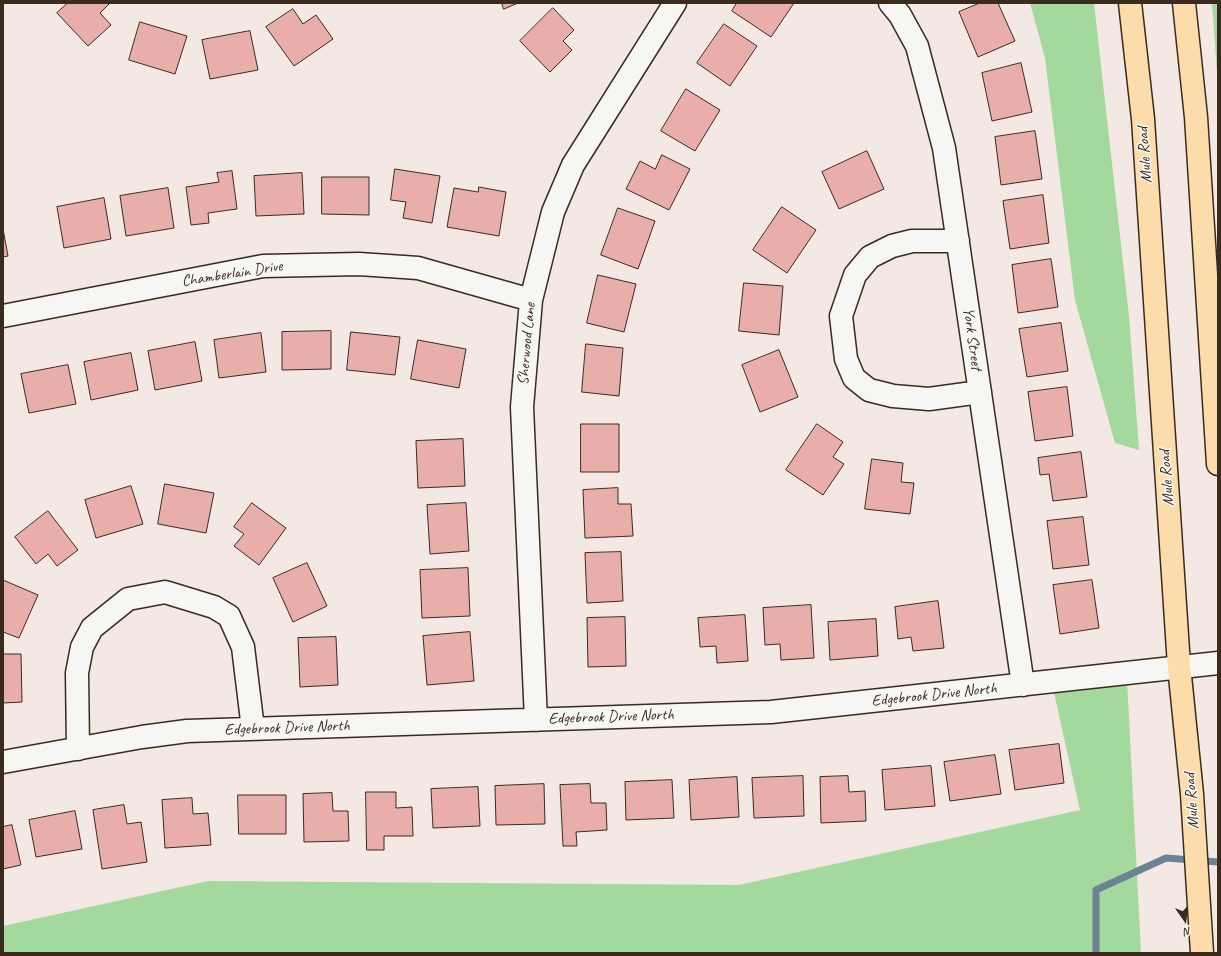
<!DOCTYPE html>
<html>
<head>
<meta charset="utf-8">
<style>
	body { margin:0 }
	#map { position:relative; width:1221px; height:956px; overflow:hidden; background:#f3e8e3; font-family:Caveat,sans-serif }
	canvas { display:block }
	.frame { position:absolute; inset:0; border:4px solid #3b2a1e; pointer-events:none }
	.north { position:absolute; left:1165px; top:900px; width:40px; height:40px; -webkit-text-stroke:3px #f6f6f2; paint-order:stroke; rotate:166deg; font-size:11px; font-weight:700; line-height:16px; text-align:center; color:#3b2a1e }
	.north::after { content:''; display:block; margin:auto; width:14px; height:18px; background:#3b2a1e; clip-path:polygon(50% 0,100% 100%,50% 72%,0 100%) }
</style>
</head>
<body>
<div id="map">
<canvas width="1221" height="956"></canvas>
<div class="frame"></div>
<div class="north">N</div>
</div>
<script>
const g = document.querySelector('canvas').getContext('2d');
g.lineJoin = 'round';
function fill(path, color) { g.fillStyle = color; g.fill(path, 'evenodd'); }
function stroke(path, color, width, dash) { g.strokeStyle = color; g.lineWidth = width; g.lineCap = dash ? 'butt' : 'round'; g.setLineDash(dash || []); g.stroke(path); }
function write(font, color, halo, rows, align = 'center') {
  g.font = font + ' Caveat,sans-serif'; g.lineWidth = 3; g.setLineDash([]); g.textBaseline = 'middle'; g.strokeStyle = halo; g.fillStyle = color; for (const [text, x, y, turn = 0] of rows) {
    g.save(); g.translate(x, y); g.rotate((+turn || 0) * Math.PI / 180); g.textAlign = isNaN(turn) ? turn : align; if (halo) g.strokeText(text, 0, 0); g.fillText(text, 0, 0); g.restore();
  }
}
fill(new Path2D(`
	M1030 3H1094L1129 316 1139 450 1115 443 1075 300 1045 58Z
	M1212 3H1218V87Z
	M1127 679 1141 953H3V926L208 881 739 885 1080 810 1053 688Z`), '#a3d99c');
stroke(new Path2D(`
	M1096 953V890L1166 858 1218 862`), '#6c8397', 7);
const building = new Path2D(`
	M68 3H110L100 13 111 25 88 46 57 13Z
	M502 3H518L504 9Z
	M737 3H794L771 37 732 11Z
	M980 3H998L1015 41 978 57 959 12Z
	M553 8 574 30 563 41 572 50 550 72 520 41Z
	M293 9 303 24 316 15 333 39 294 66 266 27Z
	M140 22 187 36 175 74 129 60Z
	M724 24 757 46 730 86 697 63Z
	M250 31 258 70 210 79 202 40Z
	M1021 63 1032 112 992 121 982 73Z
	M686 89 720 110 695 151 661 131Z
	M1035 131 1042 179 1001 185 995 137Z
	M867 151 884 189 839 209 822 172Z
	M662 155 690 169 669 210 626 189 640 161 655 169Z
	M395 169 440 176 432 223 403 218 406 202 391 200Z
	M232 171 237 209 208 213 209 223 191 225 186 187 219 182 217 173Z
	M302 173 304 214 256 216 254 176Z
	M322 177H369V215L322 214Z
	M479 187 506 192 499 236 447 227 454 188 478 192Z
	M168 188 174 228 126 236 120 196Z
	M1043 195 1049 243 1010 249 1003 201Z
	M104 198 111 239 64 248 57 207Z
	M782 207 816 230 787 273 753 250Z
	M618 208 655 221 638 269 601 255Z
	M3 229 8 256 3 257Z
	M1051 259 1058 307 1018 313 1012 265Z
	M598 275 636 284 624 332 587 323Z
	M744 283 783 286 779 335 739 331Z
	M1061 323 1068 371 1027 377 1019 329Z
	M331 331V369L282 370V332Z
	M351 332 400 337 395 375 347 370Z
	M261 333 266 372 219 378 214 340Z
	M418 340 466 349 459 388 411 379Z
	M195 342 202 381 155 390 148 351Z
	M586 344 623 348 619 396 582 392Z
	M779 350 798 397 760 412 742 365Z
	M131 353 138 390 91 400 84 362Z
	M68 365 76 404 29 413 21 374Z
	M1067 387 1073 436 1035 441 1028 392Z
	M581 424H619V472H581Z
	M817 424 843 442 833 457 844 464 823 495 786 470Z
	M463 439 465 486 418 488 416 441Z
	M1081 452 1087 497 1053 501 1049 474 1040 475 1038 458Z
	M872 459 903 463 901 482 914 483 910 514 865 509Z
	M165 484 214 493 206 533 158 524Z
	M131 486 143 524 96 538 85 500Z
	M618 488V504H631L633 536 585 538 583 490Z
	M252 503 286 528 259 565 234 546 244 534 234 527Z
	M466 503 469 551 430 554 427 505Z
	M48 511 78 550 57 566 48 554 36 564 15 537Z
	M1083 517 1089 565 1053 569 1047 521Z
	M621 552 623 601 587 603 585 553Z
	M307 563 327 606 293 622 273 578Z
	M468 568 470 616 422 618 420 570Z
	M3 580 38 595 19 638 3 632Z
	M1092 580 1099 628 1060 634 1053 585Z
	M938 601 944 648 913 651 911 637 898 639 895 607Z
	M811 605 814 658 781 660 780 644 765 645 763 608Z
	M745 615 748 661 717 663 716 646 700 647 698 618Z
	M625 617 626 666 588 667 587 618Z
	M876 619 878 656 830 660 828 622Z
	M470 632 474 681 427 685 423 636Z
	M336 637 338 685 300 687 298 638Z
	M3 654H21L22 702 3 703Z
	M1059 744 1064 783 1015 790 1009 750Z
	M995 755 1001 794 950 801 944 762Z
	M931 766 935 806 885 810 882 770Z
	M803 776 804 816 754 818 752 778Z
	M848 776 849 792 865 791 866 821 821 823 820 777Z
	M737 777 739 817 691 820 689 780Z
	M672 780 674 818 626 820 625 782Z
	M544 784 545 824 496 825 495 786Z
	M590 784 591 803H606L607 830 576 832 577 846H563L560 785Z
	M478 787 480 826 433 828 431 789Z
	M366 792H396V808L412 807 413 836H384V850H367Z
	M332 793 333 811H348L349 841 304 842 303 794Z
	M238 795H286V834H239Z
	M192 798 193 814 208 813 211 845 165 848 162 800Z
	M124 805 127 824 141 822 147 862 102 869 93 810Z
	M75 811 82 849 36 857 29 820Z
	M12 825 21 865 3 869V827Z`);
fill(building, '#e9aea9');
stroke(building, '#3b2a1e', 1);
const minor = new Path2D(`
	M890 3 900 15 917 46 944 148 1023 685
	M958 241H912L892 246 870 257 855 275 841 316 846 359 854 378 869 390 893 396 929 399 980 392
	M3 316 263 266 359 264 418 268 531 300
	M536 720 522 407 531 300 553 212 573 165 675 3
	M78 749 77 673 82 647 92 628 128 599 165 592 214 607 229 616 243 647 253 729
	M3 762 142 737 187 731 771 712 1218 663`);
const major = new Path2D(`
	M1130 3 1143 119 1179 666 1192 794 1202 953
	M1184 3 1196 117 1218 464`);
stroke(minor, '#3b2a1e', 25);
stroke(major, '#3b2a1e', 25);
stroke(minor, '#f6f6f2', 22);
stroke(major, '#fddcac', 22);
write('16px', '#3b2a1e', '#f6f6f2', [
	["Mule Road",1145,155,-94],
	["Chamberlain Drive",232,274,-9],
	["York Street",972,339,82],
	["Sherwood Lane",527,344,-85],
	["Mule Road",1167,478,-94],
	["Edgebrook Drive North",934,695,-6],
	["Edgebrook Drive North",611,717,-2],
	["Edgebrook Drive North",287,728,-2],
	["Mule Road",1192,801,-94]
]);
</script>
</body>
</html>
